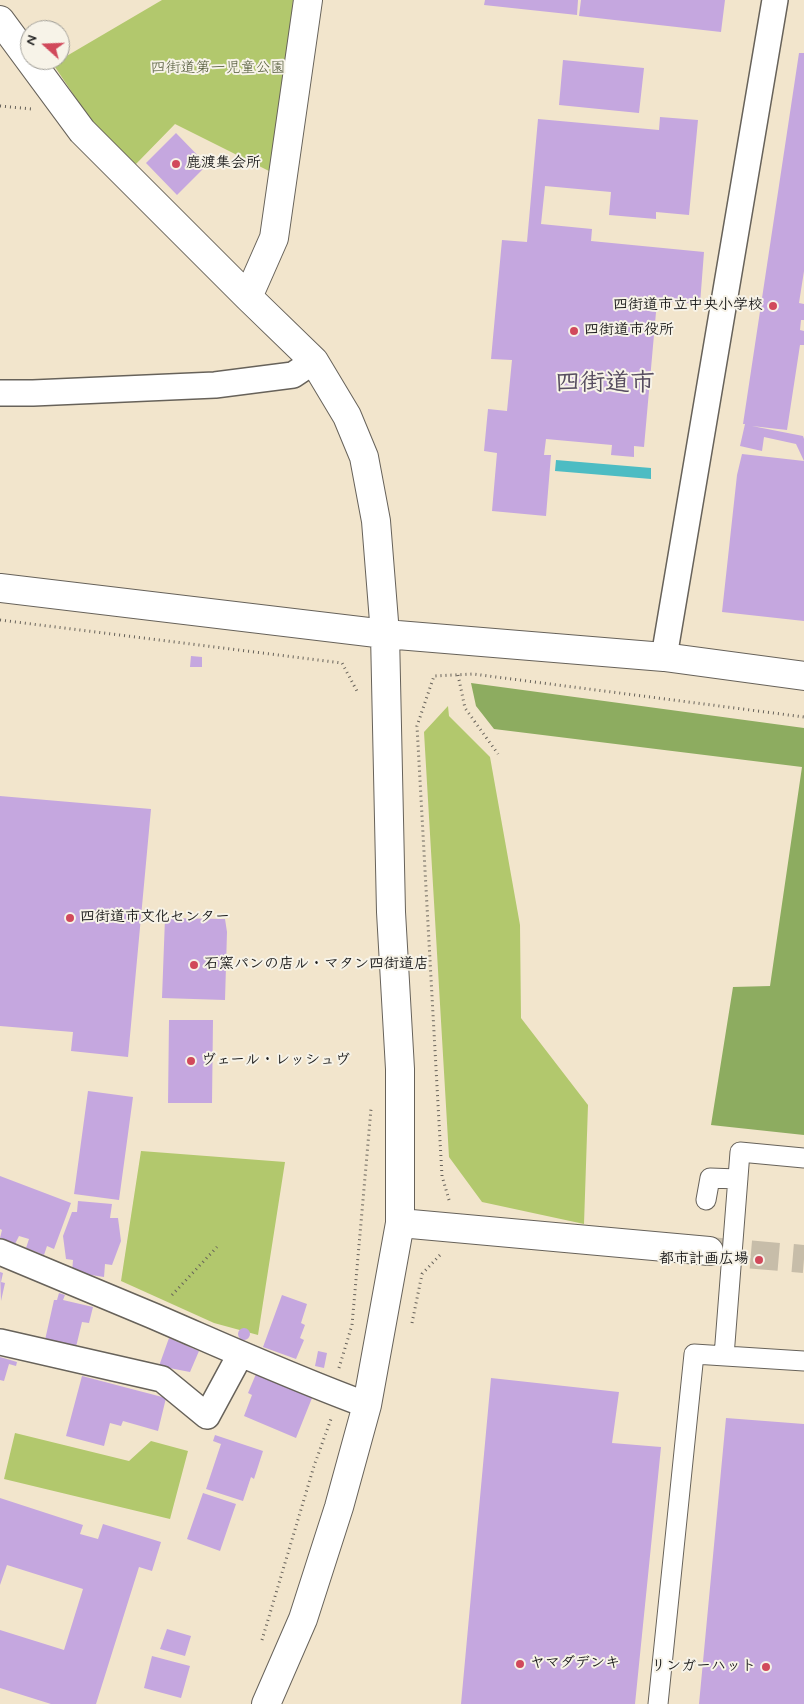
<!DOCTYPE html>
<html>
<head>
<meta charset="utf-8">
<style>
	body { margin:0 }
	#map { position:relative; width:804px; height:1704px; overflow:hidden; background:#f2e5cc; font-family:Mynerve,sans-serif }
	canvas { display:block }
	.north { position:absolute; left:20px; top:20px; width:50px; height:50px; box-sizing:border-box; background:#f7f3e8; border:1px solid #9f9d96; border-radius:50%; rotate:290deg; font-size:14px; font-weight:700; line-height:20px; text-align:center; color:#1c1c1c }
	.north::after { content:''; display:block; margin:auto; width:18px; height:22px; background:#d1495b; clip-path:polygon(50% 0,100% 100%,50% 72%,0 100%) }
</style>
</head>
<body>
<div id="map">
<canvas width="804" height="1704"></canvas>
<div class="north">N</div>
</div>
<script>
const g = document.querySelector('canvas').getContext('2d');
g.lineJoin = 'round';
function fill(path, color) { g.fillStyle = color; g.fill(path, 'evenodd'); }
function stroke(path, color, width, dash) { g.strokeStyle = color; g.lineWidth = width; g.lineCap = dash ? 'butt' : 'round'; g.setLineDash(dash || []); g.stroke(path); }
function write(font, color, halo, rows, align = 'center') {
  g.font = font + ' Mynerve,"Klee One",sans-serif'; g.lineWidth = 4; g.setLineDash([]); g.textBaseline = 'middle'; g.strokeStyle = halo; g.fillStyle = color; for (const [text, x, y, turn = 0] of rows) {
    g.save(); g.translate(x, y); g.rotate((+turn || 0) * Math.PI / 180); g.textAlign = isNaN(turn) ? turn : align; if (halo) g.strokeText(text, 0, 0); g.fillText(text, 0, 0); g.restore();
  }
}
fill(new Path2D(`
	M162 0H293L277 175 175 124 136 164 108 146 53 64Z
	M448 706 449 716 490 757 520 925 521 1018 588 1105 584 1224 482 1202 449 1157 424 732Z
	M141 1151 285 1162 258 1335 214 1323 121 1281Z
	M15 1433 129 1461 151 1441 188 1451 170 1519 4 1479Z`), '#b2c86d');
fill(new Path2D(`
	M471 683 804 728V1135L711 1125 733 987 770 986 802 767 494 729 476 706Z`), '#8dac60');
fill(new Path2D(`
	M556 460 651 468V479L555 471Z`), '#4dbcc3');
fill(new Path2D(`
	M485 0H578L577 15 484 5Z
	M581 0H725L721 32 579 16Z
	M799 53H804V271L799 303 804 304V320H801L800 330 804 331V345H800L787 430 752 426 803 436 804 439V621L722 612 737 475 742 454 804 461 796 444 764 437 762 451 740 446 745 424H743Z
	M563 60 644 68 639 113 559 105Z
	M660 117 698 120 689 215 656 212V219L609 215 611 192 545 186 541 224 592 229 591 241 704 252 700 304 657 301 644 447 634 446V457L611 455 612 445 546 439 544 455H551L546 516 492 511 497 453 484 451 488 409 507 411 512 360 491 359 502 240 527 242 538 119 659 130Z
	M176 133 207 165 177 195 146 163Z
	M191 656 202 657V667H190Z
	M0 796 151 809 128 1057 71 1051 73 1032 0 1026Z
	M165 918 225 919 227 932 225 1000 162 998Z
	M169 1020H213L212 1103H168Z
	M88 1091 133 1097 119 1200 74 1194Z
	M0 1176 71 1203 54 1249 47 1246 44 1255 26 1248 29 1239 19 1236 15 1244 0 1238 2 1230 0 1229Z
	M78 1201 112 1204 110 1218H118L121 1241 112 1265 105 1264 104 1277 72 1272 73 1260 66 1259 63 1236 72 1212H77Z
	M0 1272 3 1273 1 1282 5 1283 1 1301Z
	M59 1293 65 1295 63 1300 93 1307 89 1323 82 1322 76 1347 45 1340 54 1300H57Z
	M282 1295 307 1304 301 1323 305 1325 300 1338 304 1340 296 1359 263 1347Z
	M238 1334a6 6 0 1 1 12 0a6 6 0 1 1-12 0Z
	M169 1338 199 1351 190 1372 159 1366Z
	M318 1351 327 1353 324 1368 315 1366Z
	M0 1357 17 1362 16 1366 9 1364 4 1381 0 1380Z
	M256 1374 312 1398 296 1438 244 1416 252 1395 248 1393Z
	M82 1376 166 1398 158 1431 123 1421 121 1426 110 1423 104 1446 66 1436Z
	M491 1378 619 1392 612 1443 661 1447 635 1704H461Z
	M726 1418 804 1424V1704H699Z
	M215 1435 263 1451 254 1479 251 1477 243 1501 206 1489 221 1444 213 1441Z
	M203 1493 236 1504 220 1551 187 1539Z
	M0 1498 83 1525 80 1534 98 1539 103 1524 161 1542 152 1571 139 1567 96 1704H51L0 1688V1630L64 1650 83 1589 7 1565 0 1585Z
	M167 1629 191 1636 185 1656 160 1649Z
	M152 1656 190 1666 181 1698 144 1688Z`), '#c5a7df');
stroke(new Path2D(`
	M709 1251 804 1259`), '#c7bda9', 28, [28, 14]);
const pedestrian = new Path2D(`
	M706 1200 710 1178 738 1179
	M724 1356 740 1152 804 1158
	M658 1704 694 1354 804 1361`);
const minor = new Path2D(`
	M0 393H33L215 385 293 375 314 361
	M664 657 775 0
	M0 1252C50 1273 101 1294 151 1315 223 1346 293 1378 367 1405
	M0 1342 162 1379 207 1416 240 1355`);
const tertiary = new Path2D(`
	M0 20 82 131 248 297 314 361 347 416 364 457 376 521 385 634 391 912 400 1069V1223L367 1405 339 1507 303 1619 266 1704
	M248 297 274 238 308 0
	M0 588 385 634 664 657 804 676
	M400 1223 709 1251`);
stroke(pedestrian, '#67625a', 21);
stroke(minor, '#67625a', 28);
stroke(tertiary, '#67625a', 30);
stroke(new Path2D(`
	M0 106 32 109
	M0 620 342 663 358 693
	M458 675 465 708 498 754
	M449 1200 442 1176 417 726 434 676 473 674 804 717
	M172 1295 217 1247
	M412 1323 422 1274 440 1255
	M339 1368 352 1325 371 1109
	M262 1640 314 1466 331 1419`), '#67625a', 3, [1, 4]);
stroke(pedestrian, '#fff', 19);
stroke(minor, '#fff', 25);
stroke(tertiary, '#fff', 28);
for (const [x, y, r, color] of [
	[176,164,5,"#d1495b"],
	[773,306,5,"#d1495b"],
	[574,331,5,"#d1495b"],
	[70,918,5,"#d1495b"],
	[194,965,5,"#d1495b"],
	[191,1061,5,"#d1495b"],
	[759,1260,5,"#d1495b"],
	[520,1664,5,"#d1495b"],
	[766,1667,5,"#d1495b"]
]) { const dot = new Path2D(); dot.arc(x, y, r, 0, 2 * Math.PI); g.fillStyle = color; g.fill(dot); stroke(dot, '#f7f3e8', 2); }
write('15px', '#505838', '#f7f3e8', [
	["四街道第一児童公園",218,69]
]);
write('bold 15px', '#1c1c1c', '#f7f3e8', [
	["鹿渡集会所",186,164],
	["四街道市立中央小学校",763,306,"right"],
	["四街道市役所",584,331],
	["四街道市文化センター",80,918],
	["石窯パンの店ル・マタン四街道店",204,965],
	["ヴェール・レッシュヴ",201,1061],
	["都市計画広場",749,1260,"right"],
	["ヤマダデンキ",530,1664],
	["リンガーハット",756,1667,"right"]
], 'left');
write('bold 25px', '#574d60', '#f7f3e8', [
	["四街道市",605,385]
]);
</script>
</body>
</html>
